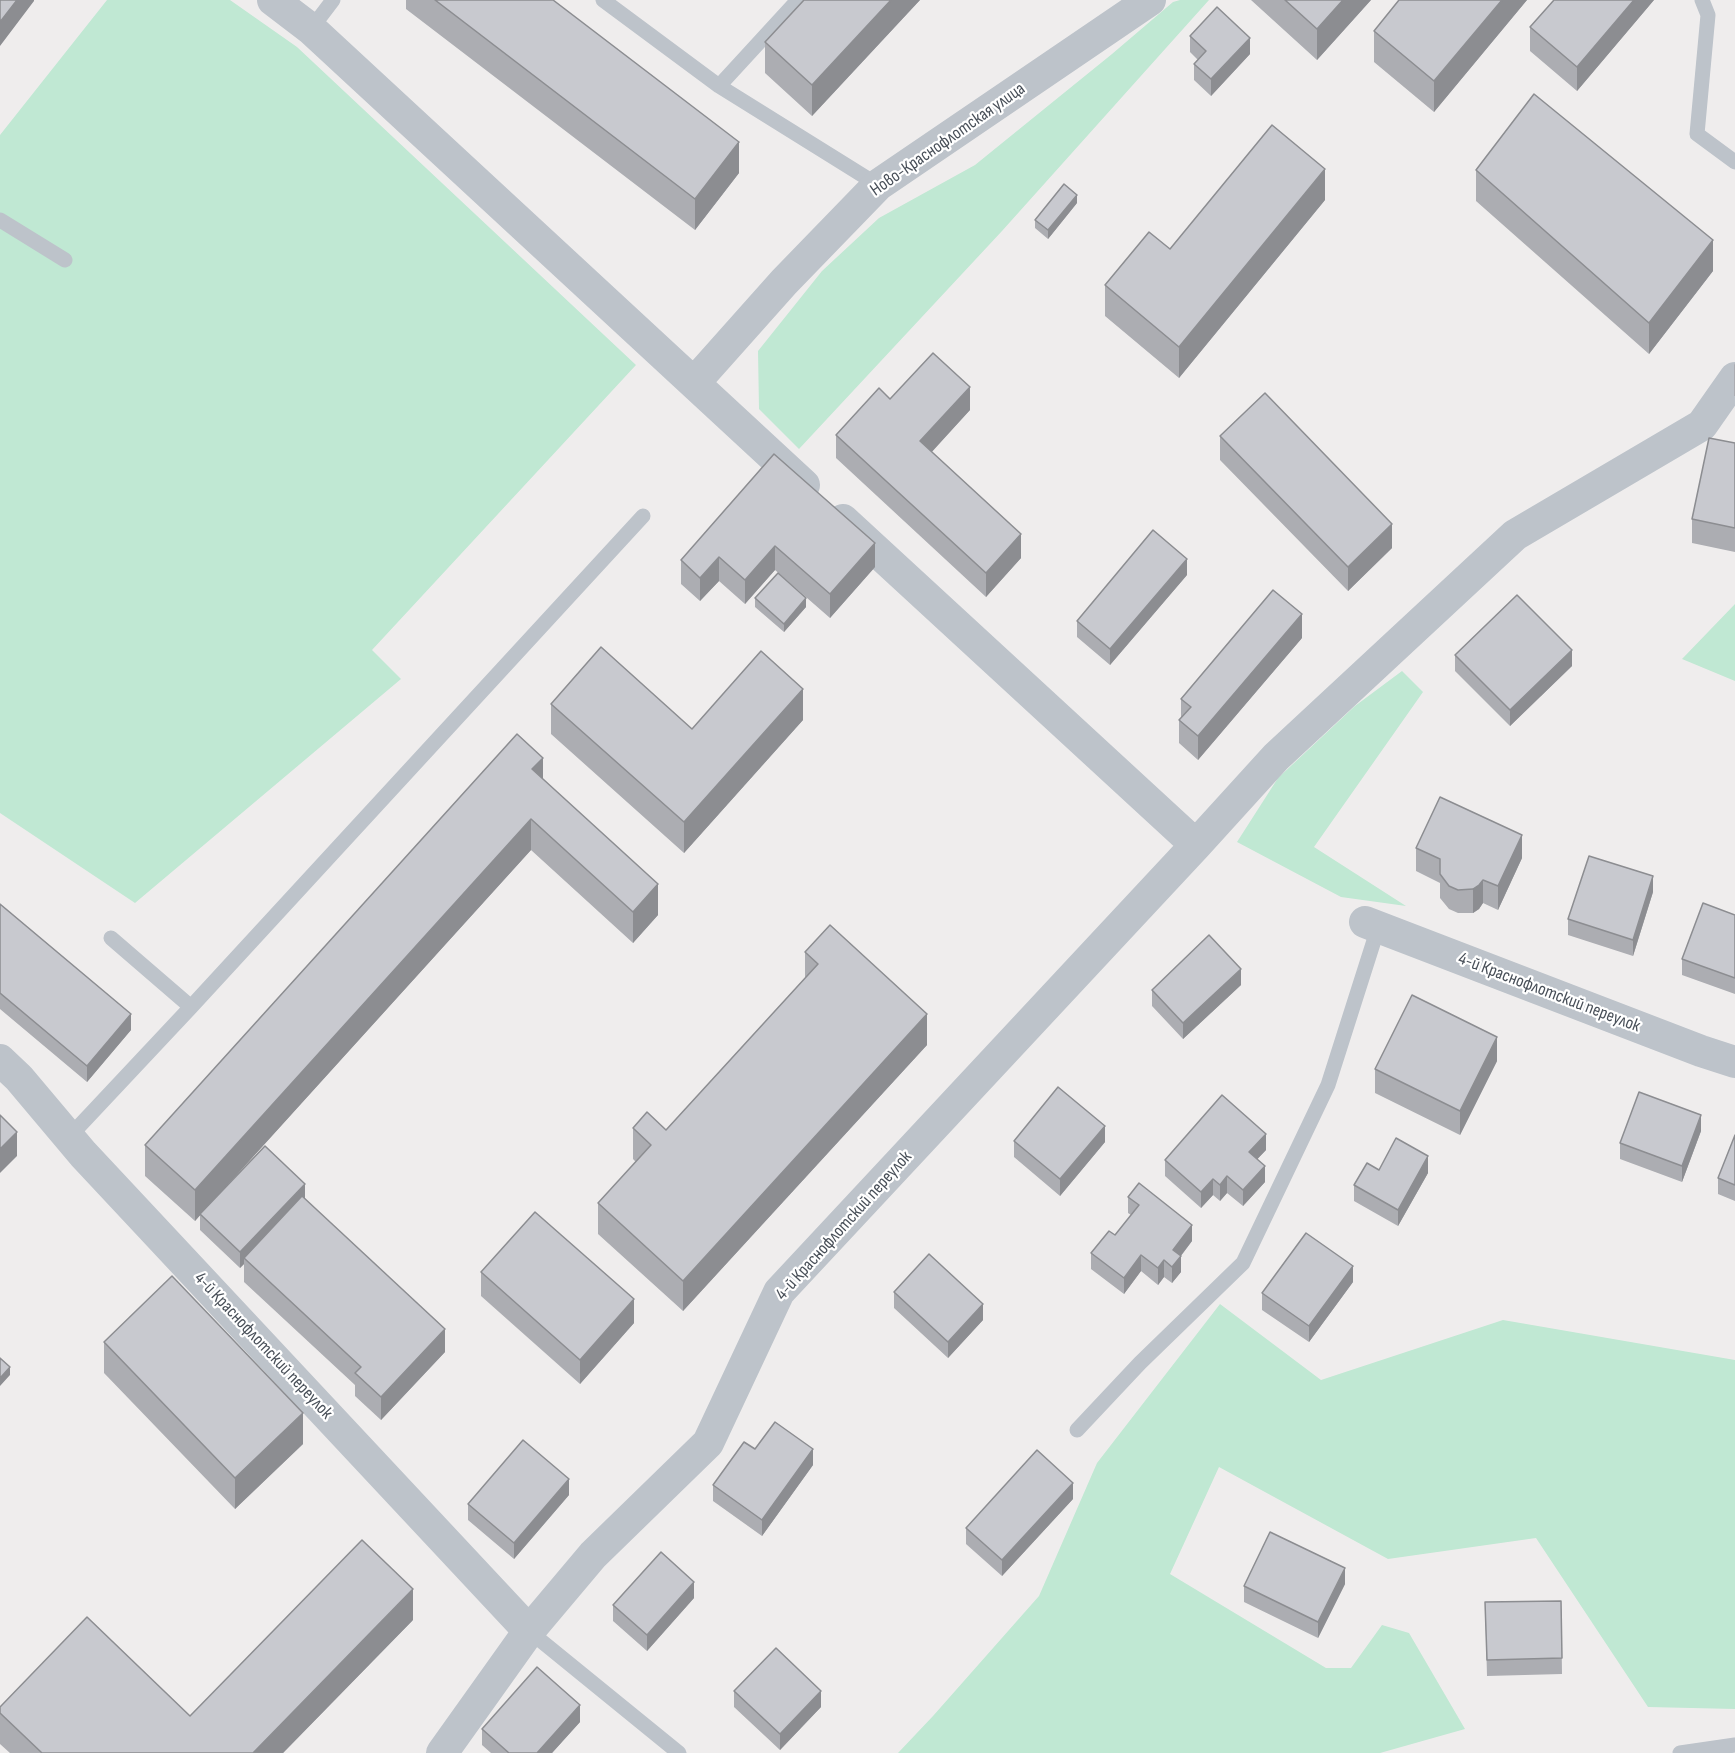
<!DOCTYPE html>
<html>
<head>
<meta charset="utf-8">
<style>
	body { margin:0 }
	canvas { display:block; background:#efeded }
</style>
</head>
<body>
<canvas width="1735" height="1753"></canvas>
<script>
const g = document.querySelector('canvas').getContext('2d');
g.lineJoin = 'round';
function fill(path, color) { g.fillStyle = color; g.fill(path, 'evenodd'); }
function stroke(path, color, width, dash) { g.strokeStyle = color; g.lineWidth = width; g.lineCap = dash ? 'butt' : 'round'; g.setLineDash(dash || []); g.stroke(path); }
function write(font, color, halo, rows, align = 'center') {
  g.font = font + ' "Sofia Sans Condensed",sans-serif'; g.lineWidth = 4.5; g.setLineDash([]); g.textBaseline = 'middle'; g.strokeStyle = halo; g.fillStyle = color; for (const [text, x, y, turn = 0] of rows) {
    g.save(); g.translate(x, y); g.rotate((+turn || 0) * Math.PI / 180); g.textAlign = isNaN(turn) ? turn : align; if (halo) g.strokeText(text, 0, 0); g.fillText(text, 0, 0); g.restore();
  }
}
fill(new Path2D(`
	M107 0H230L297 47 636 365 372 650 401 679 135 903 0 813V135Z
	M1180 0H1209L1002 231 799 449 759 409 758 351 822 271 879 218 975 165 1112 54 1173 2Z
	M1735 604V681L1682 659Z
	M1402 671 1423 692 1314 847 1406 906 1341 897 1237 842 1278 778 1355 706Z
	M1220 1304 1321 1380 1503 1320 1735 1360V1709L1648 1707 1536 1538 1388 1559 1219 1467 1170 1574 1326 1668H1351L1382 1625 1409 1633 1465 1729 1380 1753H898L933 1716 1039 1596 1097 1463Z`), '#c0e8d3');
stroke(new Path2D(`
	M603 0 719 86 878 185
	M1702 0 1708 15 1697 134 1735 162
	M311 29 333 0
	M719 86 798 0
	M0 220 65 260
	M111 938 191 1007
	M69 1137 191 1007 643 516
	M1077 1430 1140 1363 1243 1263 1328 1085 1378 928
	M529 1631 679 1753
	M1680 1753 1735 1745`), '#bdc3ca', 15);
stroke(new Path2D(`
	M273 0 311 29 804 485
	M694 383 784 282 878 185 1150 0
	M843 520 1196 845
	M1365 922 1701 1051 1735 1062
	M0 1060 19 1078 83 1154 529 1631
	M442 1753 529 1631 593 1555 708 1443 779 1292 1196 845 1276 757 1515 535 1702 425 1735 378`), '#bdc3ca', 32);
fill(new Path2D(`
	M406 0H553L739 173 695 230 406 9Z
	M804 0H920L812 116 765 73V42Z
	M1251 0H1371L1317 60Z
	M1399 0H1527L1434 112 1374 62V31Z
	M1554 0H1654L1577 91 1530 51V27Z
	M1190 36 1250 54 1211 96 1194 80V64L1198 60 1190 52Z
	M1476 170 1713 271 1649 354 1476 201Z
	M1325 200 1179 378 1105 316V285L1170 249Z
	M1077 203 1048 239 1035 228V220Z
	M1735 363V396H1734V365Z
	M890 399 970 410 931 452 1021 558 986 597 836 458V435Z
	M1220 436 1392 548 1348 591 1220 460Z
	M1735 443V552L1692 543V519Z
	M774 454 875 567 830 618 775 570 745 604 719 581 700 601 681 584V560Z
	M1187 575 1110 665 1077 637V621Z
	M755 598 806 607 784 632 755 607Z
	M1302 638 1198 760 1179 743V720L1181 718V699Z
	M1455 655 1572 666 1510 726 1455 671Z
	M551 704 692 729 803 720 684 853 551 734Z
	M543 780 658 915 633 943 531 850 219 1194 305 1199 445 1352 381 1420 355 1396V1385L244 1282V1264L240 1268 200 1230V1215L195 1221 145 1176V1145Z
	M1416 848 1522 858 1498 910 1483 903 1479 909 1473 913H1458L1449 909 1440 898V883L1416 871Z
	M1653 892 1633 956 1568 935V919Z
	M0 904 131 1030 87 1082 0 1009Z
	M1735 915V994L1682 975V959Z
	M805 952 927 1045 683 1311 598 1234V1203L636 1162 633 1159V1128L666 1130 805 978Z
	M1241 985 1183 1039 1152 1006V990Z
	M1497 1061 1460 1135 1375 1093V1069Z
	M1701 1131 1682 1182 1620 1159V1143Z
	M1735 1135V1201L1718 1194V1178Z
	M1014 1141 1105 1142 1060 1196 1014 1157Z
	M1266 1150 1257 1159 1265 1182 1243 1206 1227 1193 1220 1201 1213 1195 1201 1208 1165 1176V1160Z
	M1379 1170 1428 1173 1398 1226 1354 1201V1185Z
	M1128 1197 1192 1241 1181 1256V1272L1172 1283 1164 1277 1158 1285 1141 1271 1124 1294 1091 1269V1253L1115 1235 1131 1215 1128 1213Z
	M481 1272 634 1323 580 1384 481 1296Z
	M1353 1282 1309 1342 1262 1310V1293Z
	M894 1292 983 1320 948 1358 894 1308Z
	M104 1342 303 1444 235 1509 104 1373Z
	M755 1449 813 1465 762 1536 713 1501V1485Z
	M569 1495 514 1559 468 1520V1504Z
	M1073 1499 1002 1576 966 1544V1528Z
	M1345 1584 1318 1638 1244 1602V1586Z
	M694 1598 647 1651 613 1621V1605Z
	M1561 1601 1562 1674 1487 1676 1485 1602Z
	M413 1620 283 1753H10L0 1744V1707L190 1716Z
	M734 1691 821 1707 780 1750 734 1707Z
	M580 1722 552 1753H491L482 1745V1729Z`), '#acadb2');
fill(new Path2D(`
	M17 0H34V1L0 46V22Z
	M891 0H920L812 116V85Z
	M1343 0H1371L1317 60V29Z
	M1502 0H1527L1434 112V81Z
	M1634 0H1654L1577 91V67Z
	M1250 38V54L1211 96V79Z
	M739 142V173L695 230V199Z
	M1325 169V200L1179 378V347Z
	M1077 195V203L1048 239V230Z
	M1713 240V271L1649 354V323Z
	M970 387V410L920 465V441Z
	M1392 524V548L1348 591V567Z
	M1021 534V558L986 597V573Z
	M875 543V567L830 618V594Z
	M775 546V570L745 604V580Z
	M719 557V581L700 601V578Z
	M1187 559V575L1110 665V649Z
	M806 598V607L784 632V624Z
	M1302 614V638L1198 760V736Z
	M1572 650V666L1510 726V710Z
	M803 689V720L684 853V822Z
	M543 758V788L532 769Z
	M531 819V850L195 1221V1190Z
	M1522 835V858L1498 910V886Z
	M1653 876V892L1633 956V940Z
	M1483 880V903L1479 909 1473 913V889Z
	M658 884V915L633 943V912Z
	M1241 969V985L1183 1039V1023Z
	M131 1014V1030L87 1082V1066Z
	M927 1014V1045L683 1311V1281Z
	M1497 1037V1061L1460 1135V1111Z
	M1701 1115V1131L1682 1182V1166Z
	M1105 1126V1142L1060 1196V1179Z
	M17 1132V1156L0 1173V1149Z
	M1266 1134V1150L1249 1168V1152Z
	M1428 1156V1173L1398 1226V1210Z
	M1265 1166V1182L1243 1206V1190Z
	M1227 1176V1193L1220 1201V1185Z
	M1213 1179V1195L1201 1208V1192Z
	M305 1184V1200L244 1258V1264L240 1268V1252Z
	M1192 1225V1241L1173 1266V1250Z
	M1141 1255V1271L1124 1294V1278Z
	M1181 1256V1272L1172 1283V1267Z
	M1164 1260V1277L1158 1285V1268Z
	M1353 1266V1282L1309 1342V1326Z
	M634 1299V1323L580 1384V1360Z
	M983 1304V1320L948 1358V1342Z
	M445 1329V1352L381 1420V1397Z
	M10 1367V1375L0 1386V1378Z
	M303 1413V1444L235 1509V1478Z
	M813 1449V1465L762 1536V1520Z
	M569 1479V1495L514 1559V1543Z
	M1073 1483V1499L1002 1576V1560Z
	M1345 1568V1584L1318 1638V1622Z
	M694 1582V1598L647 1651V1635Z
	M413 1589V1620L283 1753H253Z
	M821 1691V1707L780 1750V1734Z
	M580 1705V1722L552 1753H537Z`), '#8c8d91');
const building = new Path2D(`
	M0 0H17L0 22Z
	M435 0H553L739 142 695 199Z
	M804 0H891L812 85 765 42Z
	M1285 0H1343L1317 29Z
	M1399 0H1502L1434 81 1374 31Z
	M1554 0H1634L1577 67 1530 27Z
	M1217 7 1250 38 1211 79 1194 64 1206 51 1190 36Z
	M1534 94 1713 240 1649 323 1476 170Z
	M1272 125 1325 169 1179 347 1105 285 1149 232 1170 249Z
	M1064 184 1077 195 1048 230 1035 220Z
	M933 353 970 387 920 441 1021 534 986 573 836 435 879 388 890 399Z
	M1265 393 1392 524 1348 567 1220 436Z
	M1709 438 1735 443V528L1692 519Z
	M774 454 875 543 830 594 775 546 745 580 719 557 700 578 681 560Z
	M1153 530 1187 559 1110 649 1077 621Z
	M778 573 806 598 784 624 755 598Z
	M1273 590 1302 614 1198 736 1179 720 1191 707 1181 699Z
	M1517 595 1572 650 1510 710 1455 655Z
	M601 647 692 729 761 651 803 689 684 822 551 704Z
	M517 734 543 758 532 769 658 884 633 912 531 819 195 1190 145 1145Z
	M1440 797 1522 835 1498 886 1483 880 1479 885 1473 889 1458 890 1449 886 1440 874V859L1416 848Z
	M1589 856 1653 876 1633 940 1568 919Z
	M1703 903 1735 915V978L1682 959Z
	M0 904 131 1014 87 1066 0 993Z
	M830 925 927 1014 683 1281 598 1203 651 1145 633 1128 647 1112 666 1130 818 964 805 952Z
	M1209 935 1241 969 1183 1023 1152 990Z
	M1412 995 1497 1037 1460 1111 1375 1069Z
	M1058 1087 1105 1126 1060 1179 1014 1141Z
	M1639 1092 1701 1115 1682 1166 1620 1143Z
	M1222 1095 1266 1134 1249 1152 1265 1166 1243 1190 1227 1176 1220 1185 1213 1179 1201 1192 1165 1160Z
	M0 1115 17 1132 0 1149Z
	M1735 1135V1185L1718 1178Z
	M1396 1138 1428 1156 1398 1210 1354 1185 1367 1163 1379 1170Z
	M265 1146 305 1184 240 1252 200 1214Z
	M1139 1183 1192 1225 1173 1250 1181 1256 1172 1267 1164 1260 1158 1268 1141 1255 1124 1278 1091 1253 1109 1231 1115 1235 1139 1205 1128 1197Z
	M302 1196 445 1329 381 1397 355 1373 361 1367 244 1258Z
	M535 1212 634 1299 580 1360 481 1272Z
	M1306 1233 1353 1266 1309 1326 1262 1293Z
	M929 1254 983 1304 948 1342 894 1292Z
	M172 1276 303 1413 235 1478 104 1342Z
	M0 1358 10 1367 0 1378Z
	M775 1422 813 1449 762 1520 713 1485 744 1442 755 1449Z
	M523 1440 569 1479 514 1543 468 1504Z
	M1037 1450 1073 1483 1002 1560 966 1528Z
	M1270 1532 1345 1568 1318 1622 1244 1586Z
	M362 1540 413 1589 253 1753H42L0 1713V1707L87 1617 190 1716Z
	M661 1552 694 1582 647 1635 613 1605Z
	M1561 1601 1562 1658 1487 1660 1485 1602Z
	M776 1648 821 1691 780 1734 734 1691Z
	M537 1667 580 1705 537 1753H509L482 1729Z`);
fill(building, '#c8c9cf');
stroke(building, '#8c8d91', 1.5);
write('18px', '#484f58', '#fff', [
	["Ново-Краснофлотская улица",948,140,-35],
	["4-й Краснофлотский переулок",1549,993,21],
	["4-й Краснофлотский переулок",844,1226,-48],
	["4-й Краснофлотский переулок",263,1346,47]
]);
</script>
</body>
</html>
